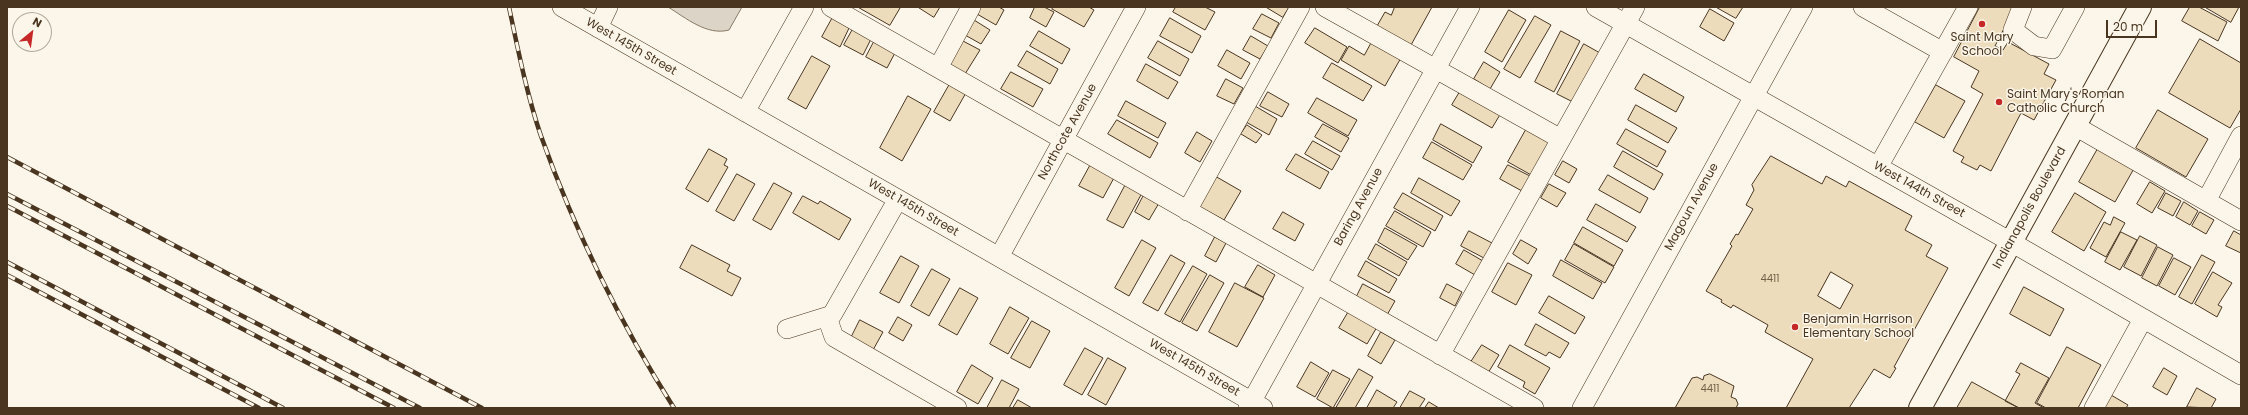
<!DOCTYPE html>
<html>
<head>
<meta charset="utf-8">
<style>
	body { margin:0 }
	#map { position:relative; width:2248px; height:415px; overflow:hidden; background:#fbf6e9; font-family:Poppins,sans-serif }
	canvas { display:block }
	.frame { position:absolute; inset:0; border:8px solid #4a3520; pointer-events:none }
	.north { position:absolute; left:12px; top:12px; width:40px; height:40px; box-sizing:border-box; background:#fbf6e9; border:1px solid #b4a999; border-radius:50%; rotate:29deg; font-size:11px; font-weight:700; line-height:16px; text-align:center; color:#4a3520 }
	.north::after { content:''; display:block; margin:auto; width:14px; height:18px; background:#c62828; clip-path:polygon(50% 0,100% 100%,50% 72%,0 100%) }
	.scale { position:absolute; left:2106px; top:20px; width:51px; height:18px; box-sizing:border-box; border:2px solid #4a3520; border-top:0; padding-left:5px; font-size:12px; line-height:14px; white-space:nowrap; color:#4a3520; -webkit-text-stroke:3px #fbf6e9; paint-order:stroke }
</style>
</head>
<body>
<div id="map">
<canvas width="2248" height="415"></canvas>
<div class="frame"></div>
<div class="north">N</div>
<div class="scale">20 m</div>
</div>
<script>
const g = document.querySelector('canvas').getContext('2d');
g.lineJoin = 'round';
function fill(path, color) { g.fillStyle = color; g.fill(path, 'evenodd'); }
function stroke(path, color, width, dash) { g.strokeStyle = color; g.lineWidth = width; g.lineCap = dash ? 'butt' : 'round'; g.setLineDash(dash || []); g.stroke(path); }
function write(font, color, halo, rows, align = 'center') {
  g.font = font + ' Poppins,sans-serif'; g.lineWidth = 3; g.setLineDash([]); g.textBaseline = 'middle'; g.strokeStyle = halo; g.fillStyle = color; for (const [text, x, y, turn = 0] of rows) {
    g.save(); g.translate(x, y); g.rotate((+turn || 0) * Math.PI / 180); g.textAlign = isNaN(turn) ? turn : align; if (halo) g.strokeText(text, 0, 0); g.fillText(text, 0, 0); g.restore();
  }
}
const water = new Path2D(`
	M668 7H742L729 30C707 36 686 18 668 7Z`);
fill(water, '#dcd4c6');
stroke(water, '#887966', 1);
const building = new Path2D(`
	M858 7H897L900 8 890 25Z
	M918 7H940L934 17Z
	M981 7H999L1004 10 996 25 977 14Z
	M1035 7H1044L1054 12 1046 27 1030 18Z
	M1054 7H1089L1094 10 1084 27 1052 9Z
	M1176 7H1205L1215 12 1205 30 1173 12Z
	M1266 7H1289L1283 17Z
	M1395 7H1432L1411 45 1377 26 1385 12 1391 15Z
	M1716 7H1743L1736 18Z
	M1980 7H2015L1995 46 2003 50 2008 42 2049 64 2044 74 2056 80 2034 120 2021 113 1991 171 1980 165 1977 170 1961 162 1964 157 1953 151 1983 94 1971 87 1979 71 1954 57Z
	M2190 7H2199L2227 22 2218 41 2182 21Z
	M2205 7H2239L2231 22Z
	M1710 9 1734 23 1724 41 1700 27Z
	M1509 10 1526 20 1502 62 1485 52Z
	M1262 14 1279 23 1271 38 1253 29Z
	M1535 16 1551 25 1520 78 1504 69Z
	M833 17 850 26 840 47 822 37Z
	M1170 18 1201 36 1192 53 1160 36Z
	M974 20 990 30 981 44 965 35Z
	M1315 28 1347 47 1338 63 1305 43Z
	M853 29 871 39 863 55 844 45Z
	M1039 31 1070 49 1062 64 1030 46Z
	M1561 31 1580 41 1554 92 1535 82Z
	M1251 36 1268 46 1260 59 1243 50Z
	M2200 39 2241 63V109L2230 128 2169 93Z
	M875 40 896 51 887 68 866 57Z
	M1373 40 1402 56 1385 86 1341 60 1349 46 1364 55Z
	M963 41 980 50 965 74 949 65Z
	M1158 41 1189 59 1180 76 1148 58Z
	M1584 44 1600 53 1573 102 1557 94Z
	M1227 50 1250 63 1241 79 1218 66Z
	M1027 51 1058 69 1050 84 1018 66Z
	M812 56 830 66 806 109 788 99Z
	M1484 62 1500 72 1490 89 1474 79Z
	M1332 63 1372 86 1363 101 1323 78Z
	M1146 64 1178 82 1168 99 1137 81Z
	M1011 72 1043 89 1033 107 1001 89Z
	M1644 74 1684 97 1676 112 1635 89Z
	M1226 79 1243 88 1234 104 1217 96Z
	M951 82 967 91 950 121 934 112Z
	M1936 85 1965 101 1944 138 1915 122Z
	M1461 90 1501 113 1492 128 1452 105Z
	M1268 92 1289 104 1282 117 1260 106Z
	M908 96 931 109 902 161 880 148Z
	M1317 98 1357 120 1348 136 1308 113Z
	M1126 101 1166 123 1158 138 1118 116Z
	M1636 105 1677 128 1668 143 1628 120Z
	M1255 106 1277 119 1269 135 1246 122Z
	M2158 110 2208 139 2186 177 2136 148Z
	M1117 120 1158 143 1150 158 1108 134Z
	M1323 124 1349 138 1341 152 1315 137Z
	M1441 124 1482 147 1473 163 1433 140Z
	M1247 125 1262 135 1256 143 1241 134Z
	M1527 128 1552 142 1533 176 1508 162Z
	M1626 129 1666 151 1657 167 1617 144Z
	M1197 132 1212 141 1200 162 1185 153Z
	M1313 141 1340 156 1332 170 1305 154Z
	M1432 142 1472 165 1463 180 1423 158Z
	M2100 145 2136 165 2115 202 2079 182Z
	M709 149 727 159 724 165 728 167 708 202 686 189Z
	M1623 151 1663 174 1654 190 1614 167Z
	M1296 154 1329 172 1320 189 1286 170Z
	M1771 156 1822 184 1826 176 1846 187 1849 181 1912 216 1905 230 1932 245 1926 256 1948 268 1894 367 1896 368 1890 378 1874 369 1849 408H1786L1813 359 1765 332 1768 325 1733 305 1731 308 1721 302 1722 300 1706 291 1732 246 1730 244 1736 234 1738 235 1753 209 1746 205 1754 190 1752 185ZM1831 272 1853 285 1840 309 1818 296Z
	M1563 161 1577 169 1569 183 1555 175Z
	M1091 164 1115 176 1103 198 1079 186Z
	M1508 165 1530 176 1522 191 1500 179Z
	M737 174 755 184 734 221 716 211Z
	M1608 175 1648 198 1640 213 1599 190Z
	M1215 176 1241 191 1224 220 1198 206Z
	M1419 178 1460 201 1451 216 1411 193Z
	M2150 182 2165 191 2152 213 2137 204Z
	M774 183 792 193 771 230 753 220Z
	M1126 184 1142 193 1123 228 1107 220Z
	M1549 184 1566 193 1557 207 1541 198Z
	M1403 193 1443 216 1435 231 1394 208Z
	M2075 193 2106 212 2084 251 2052 232Z
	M2166 193 2181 201 2173 216 2158 208Z
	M1144 195 1159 203 1149 220 1135 212Z
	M803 196 818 204 820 201 851 219 839 240 793 213Z
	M2184 202 2198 211 2190 225 2176 217Z
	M1596 204 1636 227 1627 242 1587 220Z
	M1395 211 1431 232 1423 247 1386 226Z
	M1283 212 1304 224 1295 241 1273 229Z
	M2200 212 2214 220 2206 234 2192 226Z
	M2114 217 2125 223 2106 257 2090 248 2104 222 2110 225Z
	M1583 227 1623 250 1614 266 1574 243Z
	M1385 228 1417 246 1408 260 1378 242Z
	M1469 231 1492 243 1484 258 1461 246Z
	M2234 231 2241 235V253L2226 246Z
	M2121 232 2137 240 2120 270 2105 262Z
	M2140 236 2157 245 2141 276 2124 267Z
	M1215 237 1226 243 1216 262 1205 256Z
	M1142 240 1156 248 1129 296 1115 288Z
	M1521 240 1537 249 1528 264 1513 254Z
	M1376 244 1407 262 1399 276 1368 259Z
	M1574 244 1614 267 1605 283 1565 260Z
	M692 245 730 265 727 271 741 278 732 296 680 268Z
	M2158 247 2173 255 2157 286 2142 278Z
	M1464 250 1483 261 1475 275 1456 264Z
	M1171 255 1185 263 1158 311 1143 303Z
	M2202 255 2215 262 2192 304 2179 297Z
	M901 256 919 266 899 303 880 293Z
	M2174 258 2191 267 2175 295 2159 286Z
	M1561 260 1602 283 1593 299 1553 276Z
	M1366 261 1397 279 1389 293 1358 276Z
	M1508 263 1532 275 1516 305 1492 292Z
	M1258 265 1275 275 1263 297 1245 287Z
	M1193 266 1207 274 1180 322 1165 314Z
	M932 269 950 279 929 316 911 306Z
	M2213 272 2232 283 2218 305 2222 307 2217 317 2195 304Z
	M1210 275 1224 283 1197 331 1182 323Z
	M1235 283 1264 298 1237 347 1209 332Z
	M1363 284 1395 301 1387 315 1356 298Z
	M1447 284 1462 292 1455 306 1440 298Z
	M2024 287 2064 309 2050 336 2010 314Z
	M960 288 978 298 957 335 939 325Z
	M1549 296 1585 317 1575 334 1539 313Z
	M1010 307 1029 318 1008 354 990 344Z
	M1349 311 1377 327 1367 344 1339 328Z
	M898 317 912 325 903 341 889 333Z
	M860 320 883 332 873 350 851 338Z
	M1032 321 1050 331 1030 368 1011 358Z
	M1536 324 1569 343 1560 358 1549 352 1546 356 1525 345Z
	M1381 332 1395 340 1381 364 1368 356Z
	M1482 345 1499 355 1488 373 1471 362Z
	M1510 345 1550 368 1535 394 1523 387 1525 382 1498 367Z
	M2067 347 2101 365 2078 408H2046L2037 403Z
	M1085 348 1103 358 1082 395 1064 385Z
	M1108 358 1126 368 1106 405 1088 395Z
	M1311 362 1329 373 1315 397 1297 387Z
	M2021 363 2049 378 2035 403 2044 408H2019L2005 401 2020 374 2016 372Z
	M972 365 993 378 978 404 957 392Z
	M2164 368 2177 376 2167 395 2153 387Z
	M1359 369 1373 377 1355 408H1336Z
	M1333 370 1350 379 1333 408 1317 399Z
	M1710 374 1734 386 1731 397 1736 399 1738 404 1736 408H1675L1692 378 1697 377 1703 380 1704 376Z
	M1002 380 1019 389 1009 408H987Z
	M1972 382 2019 408H1957Z
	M2197 388 2216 399 2211 408 2187 407Z
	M1377 390 1397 402 1393 408H1367Z
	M1410 391 1425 399 1419 408H1400Z
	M2111 395 2128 405 2126 408H2104Z
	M1018 400 1032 408H1013Z
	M1429 402 1439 408H1425Z`);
fill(building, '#ecdcbc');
stroke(building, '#4a3520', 1);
const minor = new Path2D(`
	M562 7 1263 408
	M831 7 1534 408
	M1325 7 1561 139
	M1596 7 2011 242 2241 375
	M1863 7 1943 52
	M2022 7 2013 30 2034 46 2052 49 2075 7
	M598 28 608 7
	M938 68 971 7
	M745 112 804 7
	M2075 126 2241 221
	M1878 167 1968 7
	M2206 201 2241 136
	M1187 211 1300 7
	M999 257 1136 7
	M827 317 834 337 957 408
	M787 329 832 315 898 199
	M1440 355 1635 7
	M1248 408 1470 7
	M1582 408 1803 7
	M2094 408 2143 319`);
const major = new Path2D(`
	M1920 408 2140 7`);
stroke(minor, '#4a3520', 20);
stroke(major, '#4a3520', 24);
stroke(minor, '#fbf6e9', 19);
stroke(major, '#fbf6e9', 22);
const rail = new Path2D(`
	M509 7C518 50 527 95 541 136 575 231 620 323 674 408
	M7 157 482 408
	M7 194 420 408
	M7 206 394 408
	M7 262 283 408
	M7 275 259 408`);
stroke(rail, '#4a3520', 4.5);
stroke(rail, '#fbf6e9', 3, [9]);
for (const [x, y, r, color] of [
	[1982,24,4,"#c62828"],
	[1999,102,4,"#c62828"],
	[1795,327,4,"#c62828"]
]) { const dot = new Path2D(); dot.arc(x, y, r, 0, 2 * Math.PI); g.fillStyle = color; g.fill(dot); stroke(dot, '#fbf6e9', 1.5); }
write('10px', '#725f47', null, [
	["4411",1770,279],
	["4411",1710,389]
]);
write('12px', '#4a3520', '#fbf6e9', [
	["Saint Mary",1982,38,"center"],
	["School",1982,52,"center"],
	["Saint Mary's Roman",2007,95],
	["Catholic Church",2007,109],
	["Benjamin Harrison",1803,320],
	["Elementary School",1803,334]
], 'left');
write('12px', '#4a3520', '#fbf6e9', [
	["West 145th Street",631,47,30],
	["Northcote Avenue",1068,132,-61],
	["West 144th Street",1919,190,29],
	["Baring Avenue",1359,207,-61],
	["Magoun Avenue",1692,207,-61],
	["West 145th Street",913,208,30],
	["Indianapolis Boulevard",2030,208,-61],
	["West 145th Street",1194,368,30]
]);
</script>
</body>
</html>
